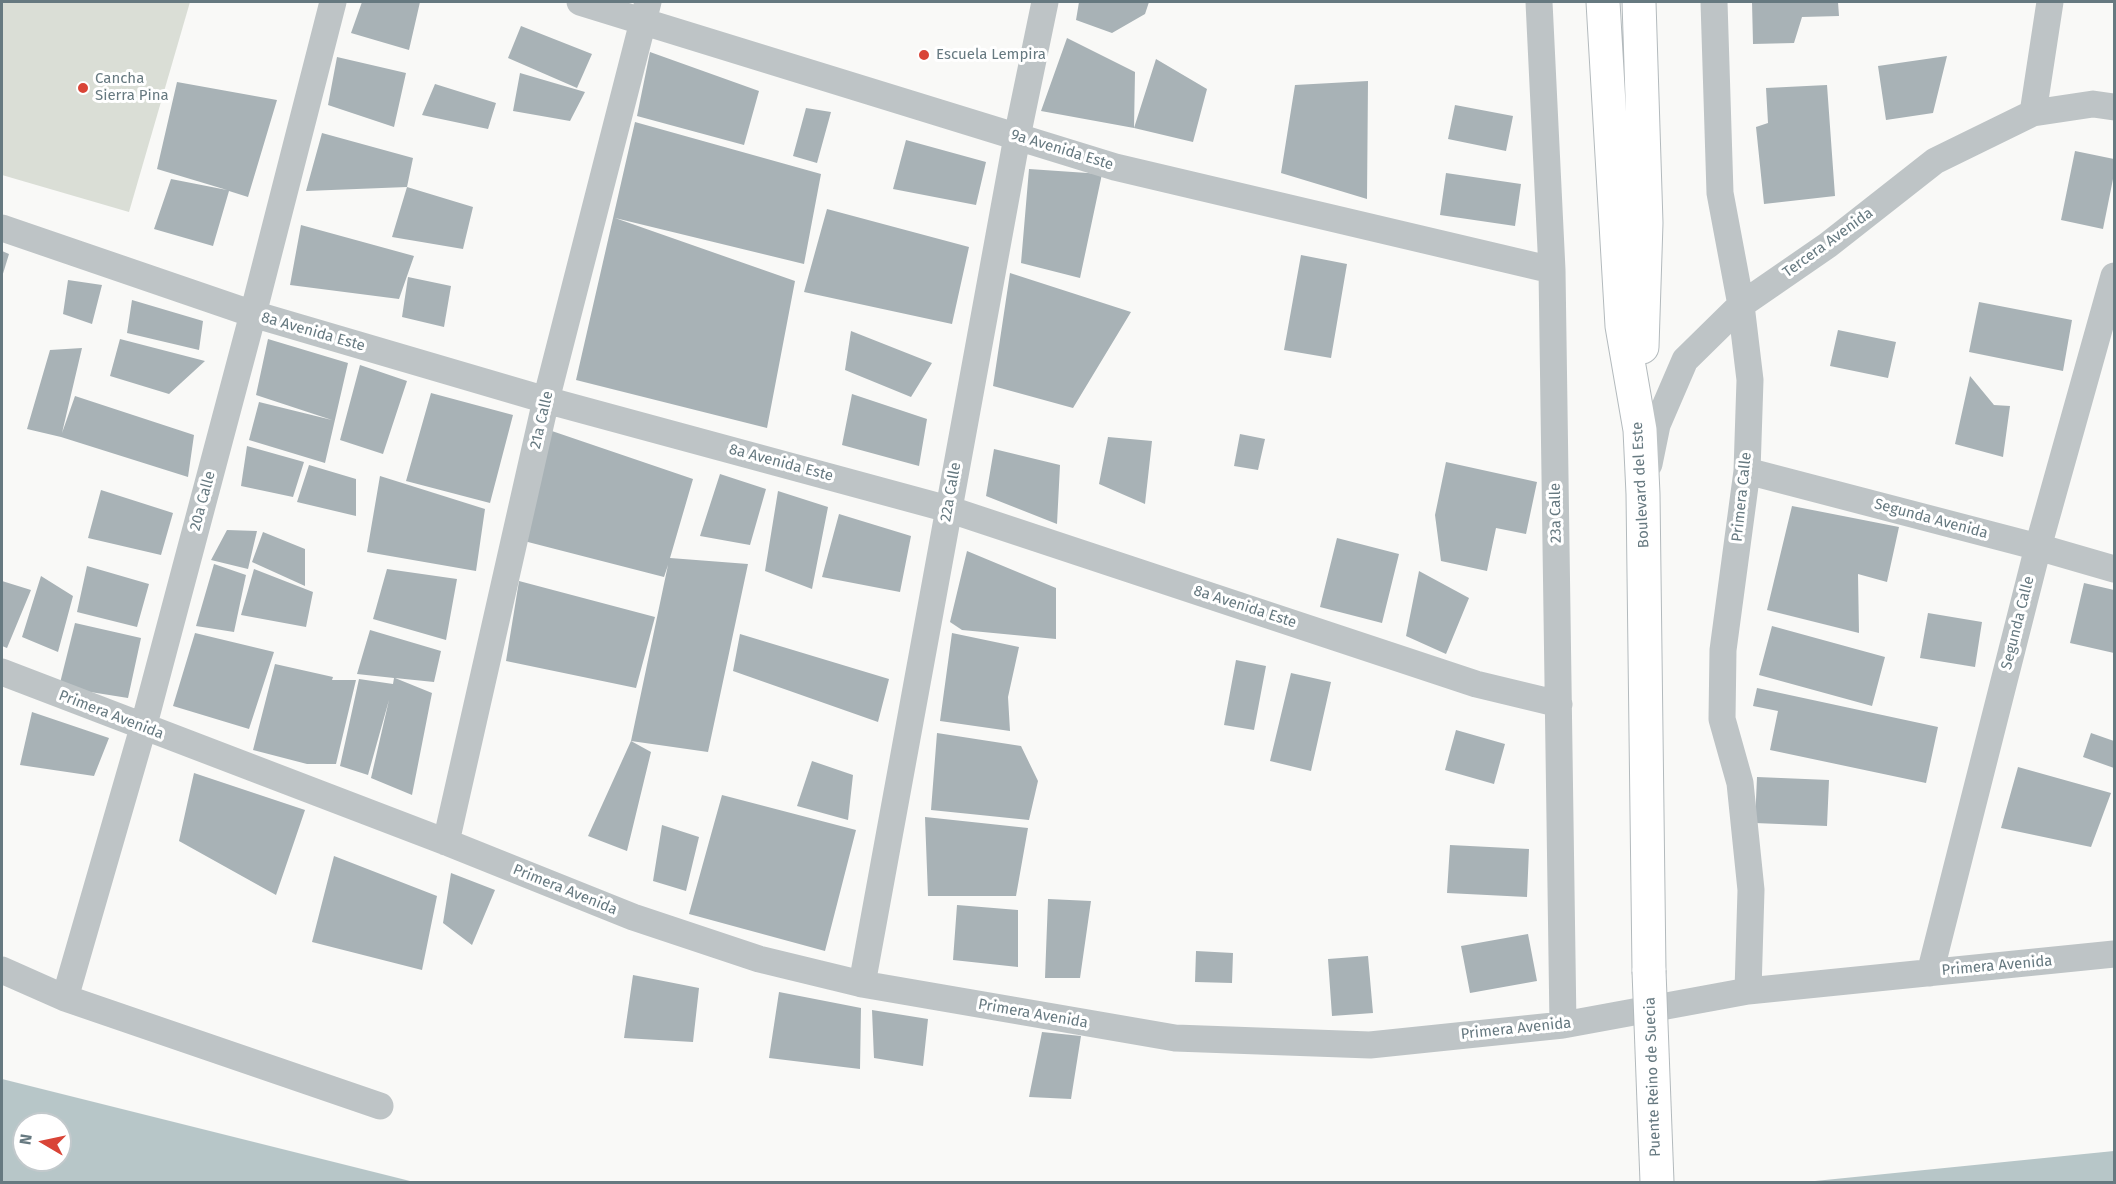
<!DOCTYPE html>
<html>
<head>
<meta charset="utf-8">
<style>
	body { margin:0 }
	#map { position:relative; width:2116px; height:1184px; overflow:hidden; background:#f9f9f7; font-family:"Fira Sans",sans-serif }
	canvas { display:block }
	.frame { position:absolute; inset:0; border:3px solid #667980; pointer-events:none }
	.north { position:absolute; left:12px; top:1112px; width:60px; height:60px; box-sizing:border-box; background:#fff; border:2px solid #c2c9cc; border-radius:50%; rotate:279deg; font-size:16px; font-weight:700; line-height:24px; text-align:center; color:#667980 }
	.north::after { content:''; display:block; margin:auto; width:21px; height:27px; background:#d94437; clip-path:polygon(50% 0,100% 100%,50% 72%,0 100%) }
</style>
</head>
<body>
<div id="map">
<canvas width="2116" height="1184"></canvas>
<div class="frame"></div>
<div class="north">N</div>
</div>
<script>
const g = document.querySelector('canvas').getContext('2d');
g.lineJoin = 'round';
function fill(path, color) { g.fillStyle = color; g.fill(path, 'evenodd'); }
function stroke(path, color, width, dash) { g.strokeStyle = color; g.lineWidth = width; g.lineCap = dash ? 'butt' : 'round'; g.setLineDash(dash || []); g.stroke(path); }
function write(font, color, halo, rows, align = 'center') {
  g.font = font + ' "Fira Sans",sans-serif'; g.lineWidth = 6; g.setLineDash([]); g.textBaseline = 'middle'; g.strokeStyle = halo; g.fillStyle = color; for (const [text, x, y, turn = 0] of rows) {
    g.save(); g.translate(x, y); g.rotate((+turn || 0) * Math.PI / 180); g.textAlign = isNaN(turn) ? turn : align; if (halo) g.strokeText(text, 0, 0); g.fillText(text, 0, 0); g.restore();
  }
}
fill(new Path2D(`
	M2 2H190L129 212 2 175Z`), '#daded6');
fill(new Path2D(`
	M2 1079 414 1182H2ZM24 1124H60V1160H24Z
	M2114 1151V1182H1805Z`), '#b7c6c8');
fill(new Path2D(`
	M362 2H420L409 50 351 33Z
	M1079 2H1149L1145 14 1112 33 1076 20Z
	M1752 2H1838L1839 16 1802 17 1794 43 1753 44Z
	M521 26 592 54 577 88 508 58Z
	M1067 38 1135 72 1134 128 1041 111Z
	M650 52 759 91 744 145 637 116Z
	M1947 56 1933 113 1886 120 1878 66Z
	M337 57 406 73 394 127 328 105Z
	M1156 59 1207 89 1193 142 1134 128Z
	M520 73 585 92 570 121 513 111Z
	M1368 81 1367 199 1281 173 1295 85Z
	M177 82 277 100 248 197 229 191 213 246 154 229 171 179 227 190 157 169Z
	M435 84 496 103 488 129 422 115Z
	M1827 85 1835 196 1764 204 1756 127 1768 123 1766 88Z
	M1455 105 1513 116 1506 151 1448 139Z
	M806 108 831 112 817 163 793 156Z
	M635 122 821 174 804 264 615 218 795 281 767 428 576 380Z
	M322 133 413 158 407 187 306 191Z
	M906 140 986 162 976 205 893 189Z
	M2075 151 2114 159V174L2103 229 2061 220Z
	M1029 169 1102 174 1080 278 1021 263Z
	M1446 173 1521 184 1515 226 1440 215Z
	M407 187 473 207 463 249 392 237Z
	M827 209 969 247 952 324 804 292Z
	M301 225 414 256 399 299 290 285Z
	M2 251 9 254 2 277Z
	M1301 255 1347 264 1331 358 1284 350Z
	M1010 273 1131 312 1073 408 993 386Z
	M408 277 451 286 444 327 402 317Z
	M68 280 102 285 92 324 63 314Z
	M132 300 203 321 199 350 127 333Z
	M1979 302 2072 320 2063 371 1969 352Z
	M1838 330 1896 342 1888 378 1830 366Z
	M851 331 932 363 911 397 845 370Z
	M120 339 205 361 169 394 110 376Z
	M268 339 348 363 325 463 249 440 259 402 332 420 256 395Z
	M82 348 62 433 75 396 194 435 188 477 61 437 27 429 50 350Z
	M360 365 407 381 383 454 340 440Z
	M1970 376 1994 405 2010 406 2003 457 1955 444Z
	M431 393 513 415 490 503 406 481Z
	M852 394 927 419 919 466 842 445Z
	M546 429 693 479 670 558 748 564 708 752 631 741 668 565 664 577 524 541Z
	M1240 434 1265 439 1258 470 1234 466Z
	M1108 437 1152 441 1145 504 1099 484Z
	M247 446 304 462 293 497 241 486Z
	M994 449 1060 465 1057 524 986 496Z
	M1446 462 1537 482 1526 534 1496 528 1487 571 1441 561 1435 515Z
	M309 465 356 479V516L297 502Z
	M720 474 766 489 750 545 700 536Z
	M380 476 485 509 476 571 367 552Z
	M101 490 173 513 161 555 88 538Z
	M778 491 828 507 812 589 765 571Z
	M1792 506 1899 527 1887 582 1858 574 1859 633 1767 610Z
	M839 514 911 536 900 592 822 577Z
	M227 530 257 531 248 569 211 560Z
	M263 532 305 549V586L252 562Z
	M1337 538 1399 554 1382 623 1320 607Z
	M967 551 1056 588V639L962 630 950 622Z
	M214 564 246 575 234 632 196 626Z
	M87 566 149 584 137 627 77 612Z
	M254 569 313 592 306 627 241 615Z
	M387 569 457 579 446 640 373 619Z
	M1419 571 1469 598 1446 654 1406 636Z
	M41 576 73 596 58 652 22 637Z
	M2 581 31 590 7 648 2 646Z
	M519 581 655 617 636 688 506 661Z
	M2084 583 2114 590V653L2070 643Z
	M1928 613 1982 622 1975 667 1920 658Z
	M75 623 141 638 128 698 59 687Z
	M1772 626 1885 657 1872 706 1759 675Z
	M370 630 441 651 434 682 395 678 432 693 412 795 371 778 389 700 368 775 340 766 359 679 393 684 394 678 357 674Z
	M195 633 274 652 249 729 173 706Z
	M952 633 1019 647 1008 697 1010 731 940 721Z
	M740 634 889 679 878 722 733 671Z
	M1236 660 1266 666 1254 730 1224 725Z
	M275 664 333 677 332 680H356L336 764H307L253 750Z
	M1291 673 1331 682 1311 771 1270 761Z
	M1757 688 1938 727 1926 783 1770 750 1778 711 1753 706Z
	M32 712 109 738 94 776 20 765Z
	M1456 730 1505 744 1494 784 1445 770Z
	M937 733 1021 746 1038 781 1029 820 931 810Z
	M2091 733 2114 741V768L2083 757Z
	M631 741 651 752 627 851 588 836Z
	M812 761 853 775 848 820 797 806Z
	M2018 767 2111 793 2091 847 2001 828Z
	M194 773 305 810 276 895 179 841Z
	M1757 777 1829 780 1827 826 1755 823Z
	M722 795 856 830 825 951 689 914Z
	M925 817 1028 828 1016 896H928Z
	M662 825 699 837 686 891 653 881Z
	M1450 845 1529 849 1527 897 1447 893Z
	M334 856 437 896 422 970 312 942Z
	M451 873 495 890 472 945 443 923Z
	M1048 899 1091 901 1080 978H1045Z
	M957 905 1018 910V967L953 960Z
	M1528 934 1537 981 1470 993 1461 946Z
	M1196 951 1233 953 1232 983 1195 982Z
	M1368 956 1373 1013 1332 1016 1328 959Z
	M633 975 699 988 693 1042 624 1038Z
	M779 992 861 1008 860 1069 769 1058Z
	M872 1010 928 1019 923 1066 874 1058Z
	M1042 1032 1081 1036 1071 1099 1029 1097Z`), '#a8b2b6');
const secondary = new Path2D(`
	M1603 2 1622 326 1640 430 1643 494 1649 971
	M1639 2 1646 223 1642 347`);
stroke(secondary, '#b3babd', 35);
stroke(new Path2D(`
	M580 2 1115 167 1552 270
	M1539 2 1552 270 1563 1025
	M1714 2 1720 193 1741 305 1750 380 1747 471 1723 650 1722 719 1740 783 1751 890 1748 991
	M2033 113 2050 2
	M2 228 253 314 546 400 948 509 1476 684 1559 704
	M1649 464 1657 425 1685 360 1741 305 1828 245 1935 161 2033 113 2093 104 2114 107
	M1747 471 2038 547 2114 569
	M2 672 446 842 633 917 759 959 862 984 1175 1038 1370 1045 1563 1025 1748 991 2114 954
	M446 842 546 400 648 2
	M2 970 65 998 380 1106
	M1930 973 2038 547 2114 276
	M862 984 1017 137 1045 2
	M65 998 143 728 253 314 333 2`), '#bec4c6', 27);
stroke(secondary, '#fff', 33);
const secondaryBridge = new Path2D(`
	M1649 971 1657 1182`);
stroke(secondaryBridge, '#b3babd', 35, []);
stroke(secondaryBridge, '#fff', 33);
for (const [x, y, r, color] of [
	[924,55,6,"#d94437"],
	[83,88,6,"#d94437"]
]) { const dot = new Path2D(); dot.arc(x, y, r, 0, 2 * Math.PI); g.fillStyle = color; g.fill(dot); stroke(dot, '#fff', 2); }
write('15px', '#667980', '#fff', [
	["Escuela Lempira",936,55],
	["Cancha",95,79],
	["Sierra Pina",95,96]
], 'left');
write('15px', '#667980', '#fff', [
	["9a Avenida Este",1062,150,17],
	["Tercera Avenida",1828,243,-36],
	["8a Avenida Este",313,332,16],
	["21a Calle",542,420,-77],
	["8a Avenida Este",781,463,15],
	["Boulevard del Este",1641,485,-93],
	["22a Calle",951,492,-80],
	["Primera Calle",1742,497,-84],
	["20a Calle",203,501,-75],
	["23a Calle",1556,513,-91],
	["Segunda Avenida",1931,519,15],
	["8a Avenida Este",1245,607,18],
	["Segunda Calle",2018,623,-76],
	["Primera Avenida",111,715,21],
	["Primera Avenida",565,890,22],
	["Primera Avenida",1997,966,-5],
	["Primera Avenida",1033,1014,10],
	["Primera Avenida",1516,1029,-6],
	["Puente Reino de Suecia",1653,1077,-92]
]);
</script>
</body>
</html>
